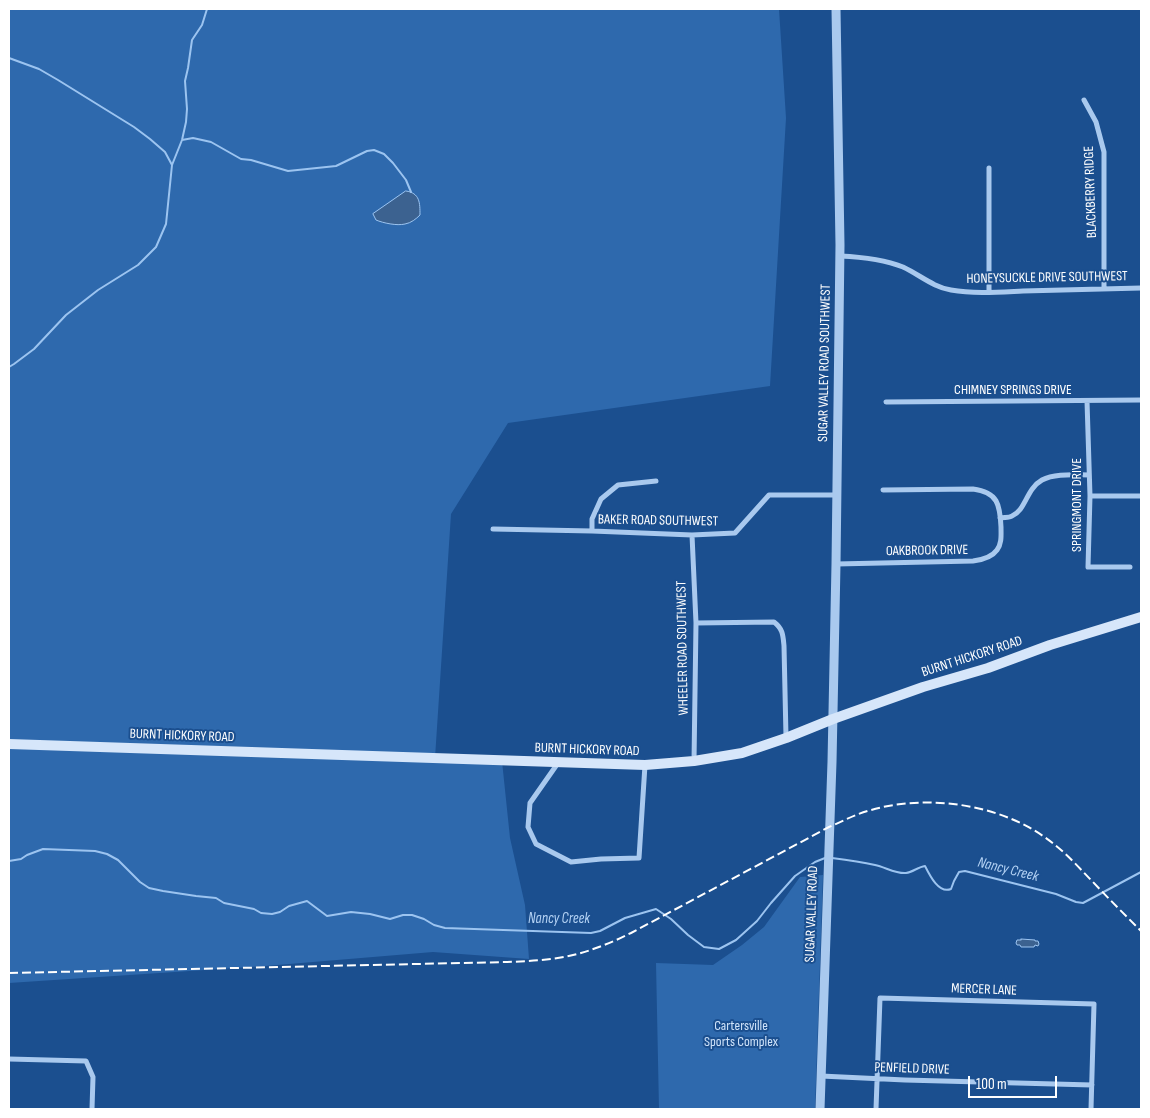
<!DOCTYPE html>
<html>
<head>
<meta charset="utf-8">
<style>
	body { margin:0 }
	#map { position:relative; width:1150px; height:1118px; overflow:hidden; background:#1b4f8f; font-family:"Sofia Sans Condensed",sans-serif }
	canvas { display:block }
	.frame { position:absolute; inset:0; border:10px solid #fff; pointer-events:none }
	.scale { position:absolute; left:968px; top:1076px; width:89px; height:22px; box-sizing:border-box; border:2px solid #fff; border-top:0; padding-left:6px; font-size:15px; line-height:18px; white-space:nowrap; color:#fff; -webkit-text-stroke:4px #1b4f8f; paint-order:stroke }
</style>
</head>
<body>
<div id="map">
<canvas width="1150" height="1118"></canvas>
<div class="frame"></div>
<div class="scale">100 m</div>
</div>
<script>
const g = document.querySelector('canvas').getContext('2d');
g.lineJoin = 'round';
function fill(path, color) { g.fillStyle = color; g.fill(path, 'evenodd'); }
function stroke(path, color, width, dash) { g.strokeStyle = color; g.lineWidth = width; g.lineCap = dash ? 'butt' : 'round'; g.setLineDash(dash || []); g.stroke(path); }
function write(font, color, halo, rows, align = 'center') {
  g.font = font + ' "Sofia Sans Condensed",sans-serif'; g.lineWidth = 4; g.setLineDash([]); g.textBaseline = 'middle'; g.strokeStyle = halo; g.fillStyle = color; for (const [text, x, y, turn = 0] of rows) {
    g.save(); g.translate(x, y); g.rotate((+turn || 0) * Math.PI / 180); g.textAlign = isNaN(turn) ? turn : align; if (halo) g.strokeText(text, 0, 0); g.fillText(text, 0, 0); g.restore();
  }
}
fill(new Path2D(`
	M9 9H779L786 118 770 386 508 423 451 514 435 758 502 761 510 838 525 905 529 959 433 952 265 966 9 983Z
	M823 875 815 1109H659L656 963 713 965 742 945 764 927 800 877Z`), '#2e69ad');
const water = new Path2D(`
	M406 191C420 193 420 203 420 215 416 219 411 223 405 224 397 226 383 223 376 220L373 214Z
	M1021 939 1035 940V941H1038L1039 944 1038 946 1035 945 1034 947H1021L1020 945H1017L1016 943 1017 940H1021Z`);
fill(water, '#3c6290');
stroke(water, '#9cc4f0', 1);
stroke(new Path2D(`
	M9 58 39 69 58 80 134 127 150 139 165 152 172 165
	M182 140 193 138 211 142 241 159 251 160 288 171 336 166 367 151 374 150 384 154 393 163 406 180 411 192
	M9 367 14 364 34 349 66 315 98 290 138 265 156 247 166 224 172 165 182 140 186 122 187 109 185 81 188 68 192 40 202 25 207 9
	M832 858C847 860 861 862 875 865 885 867 896 874 906 873 913 872 918 867 925 866 930 876 939 894 951 889L954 881 959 872 965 871 1056 894 1076 902 1083 903 1141 872
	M9 861 21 859 27 855 43 849 95 851 107 854 118 860 140 882 149 888 163 891 196 896 216 898 224 903 254 909 261 913 272 914 280 912 289 906 307 901 327 916 351 912 370 914 390 919 403 915H412L424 919 434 925 445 928 591 933 600 931 625 918 656 909 671 919 688 935 704 947 719 949 736 940 757 921 771 903 795 876 815 862 825 858`), '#9cc4f0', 2);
stroke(new Path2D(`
	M1084 100 1096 122 1104 152V289
	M989 168V292
	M840 256C862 257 883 259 903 267 920 275 933 287 951 290 974 294 1000 292 1023 291 1063 290 1102 289 1141 288
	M1087 401 1090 496 1088 567H1130
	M886 402 1141 400
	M1090 496H1141
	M1000 518C1004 517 1009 518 1012 516 1026 510 1026 489 1042 480 1055 473 1074 475 1089 475
	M493 529 592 531 692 535 735 533 769 495H836
	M592 531V519L601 499 618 485 656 481
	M692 535 696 623 694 761
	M836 564 973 561C981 560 992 557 997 550 1002 543 1001 535 1001 527 1000 505 998 492 973 489L883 490
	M696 623 774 622C783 629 783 635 784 646L786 737
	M558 763 530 803 528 827 536 844 571 862 601 859 639 858 645 765
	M9 1059 86 1061 93 1077 92 1109
	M821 1076 905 1080 1092 1085
	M876 1109 880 998 1094 1004 1091 1109`), '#a9c9ee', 5);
stroke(new Path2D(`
	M820 1109 832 762 836 564 840 245 836 9`), '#a9c9ee', 9);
stroke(new Path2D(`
	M9 744 645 765 694 761 742 753 786 738 833 719 923 687 988 668 1050 645 1141 617`), '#d6e6fa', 10);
stroke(new Path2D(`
	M9 973 507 962C532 961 557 960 581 953 598 948 615 941 631 933L829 827C843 821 856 814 871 810 931 793 1007 805 1055 845 1069 856 1081 870 1093 882 1109 899 1125 915 1141 931`), '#fff', 2, [9, 4]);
write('14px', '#fff', '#1b4f8f', [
	["BLACKBERRY RIDGE",1091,192,-92],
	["HONEYSUCKLE DRIVE SOUTHWEST",1047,278,-1],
	["SUGAR VALLEY ROAD SOUTHWEST",825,363,-89],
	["CHIMNEY SPRINGS DRIVE",1013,390],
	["SPRINGMONT DRIVE",1077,505,-90],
	["BAKER ROAD SOUTHWEST",658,521,1],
	["OAKBROOK DRIVE",927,551,-1],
	["WHEELER ROAD SOUTHWEST",683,648,-91],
	["BURNT HICKORY ROAD",972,657,-18],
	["BURNT HICKORY ROAD",182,736,2],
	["BURNT HICKORY ROAD",587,750,2],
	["SUGAR VALLEY ROAD",812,914,-88],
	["MERCER LANE",984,990,2],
	["PENFIELD DRIVE",912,1069,2]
]);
write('14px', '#cfe3fa', '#1b4f8f', [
	["Cartersville",741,1026],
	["Sports Complex",741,1042]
]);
write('italic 15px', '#b5d3f5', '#1b4f8f', [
	["Nancy Creek",1008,870,14],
	["Nancy Creek",559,919]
]);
</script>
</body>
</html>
